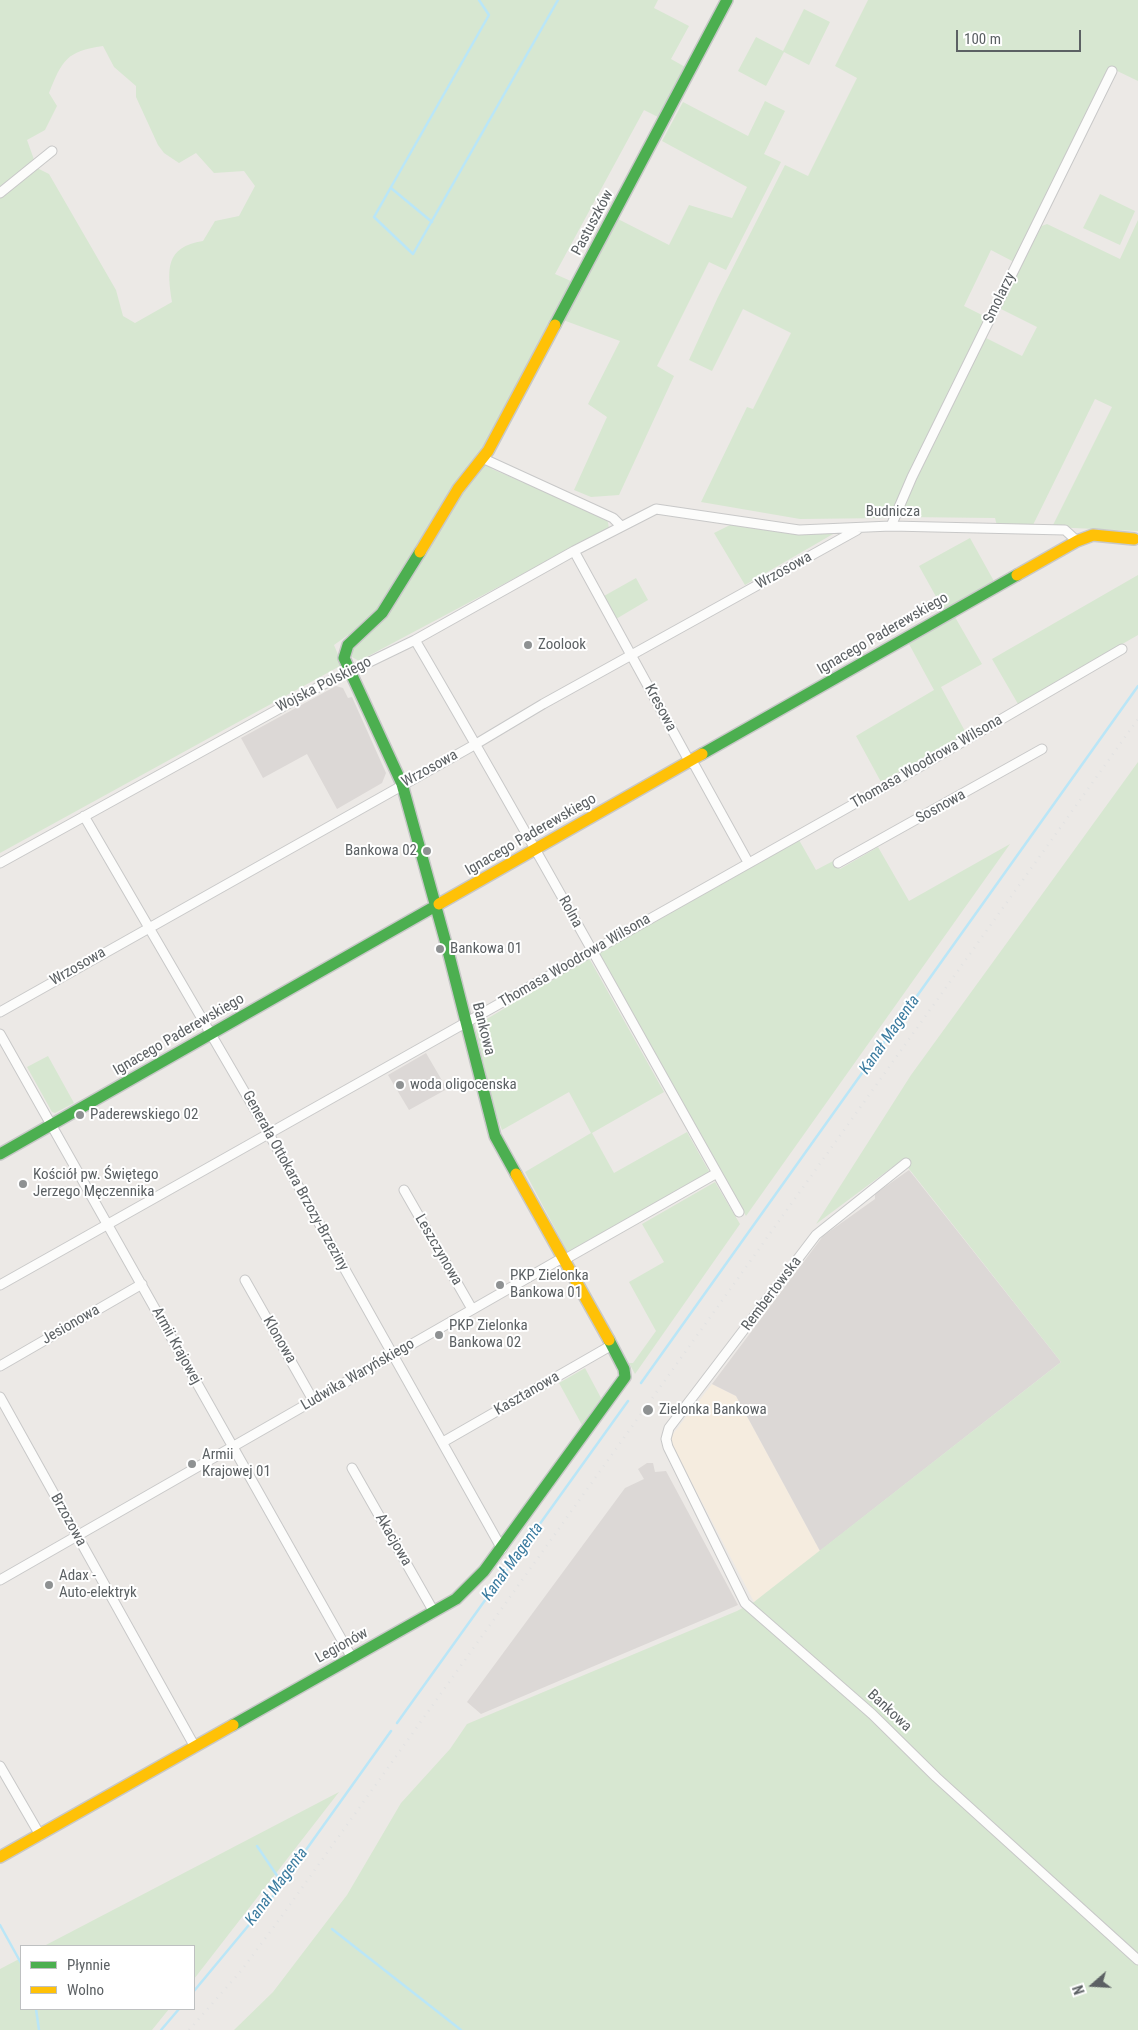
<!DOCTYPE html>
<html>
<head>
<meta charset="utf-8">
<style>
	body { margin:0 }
	#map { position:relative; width:1138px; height:2030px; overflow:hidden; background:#ece9e6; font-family:"Roboto Condensed",sans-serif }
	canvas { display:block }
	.legend { position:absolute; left:20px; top:1945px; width:175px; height:65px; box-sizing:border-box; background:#fff; border:1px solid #bec0c1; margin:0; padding:6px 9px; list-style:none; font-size:15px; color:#5c6164 }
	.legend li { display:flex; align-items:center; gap:10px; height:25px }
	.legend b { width:25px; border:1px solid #bec0c1 }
	.north { position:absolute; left:1068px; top:1960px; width:50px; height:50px; -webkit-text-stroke:4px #fff; paint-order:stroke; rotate:251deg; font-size:14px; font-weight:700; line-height:20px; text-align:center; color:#5c6164 }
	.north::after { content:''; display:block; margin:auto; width:18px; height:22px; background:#5c6164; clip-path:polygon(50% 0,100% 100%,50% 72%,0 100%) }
	.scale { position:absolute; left:956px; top:30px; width:125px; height:22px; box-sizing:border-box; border:2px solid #5c6164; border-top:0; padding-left:6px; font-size:15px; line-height:18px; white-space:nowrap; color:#5c6164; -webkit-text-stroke:4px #fff; paint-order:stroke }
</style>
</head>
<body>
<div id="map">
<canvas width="1138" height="2030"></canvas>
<ul class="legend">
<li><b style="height:6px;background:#4caf50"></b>Płynnie</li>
<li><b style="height:6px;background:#ffc107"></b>Wolno</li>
</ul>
<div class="north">N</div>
<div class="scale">100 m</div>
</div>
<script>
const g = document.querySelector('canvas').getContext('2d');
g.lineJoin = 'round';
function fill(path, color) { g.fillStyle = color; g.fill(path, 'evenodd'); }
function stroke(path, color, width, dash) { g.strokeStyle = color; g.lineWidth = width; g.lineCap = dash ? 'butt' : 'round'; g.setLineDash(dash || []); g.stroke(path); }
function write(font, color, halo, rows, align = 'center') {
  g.font = font + ' "Roboto Condensed",sans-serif'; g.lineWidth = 4; g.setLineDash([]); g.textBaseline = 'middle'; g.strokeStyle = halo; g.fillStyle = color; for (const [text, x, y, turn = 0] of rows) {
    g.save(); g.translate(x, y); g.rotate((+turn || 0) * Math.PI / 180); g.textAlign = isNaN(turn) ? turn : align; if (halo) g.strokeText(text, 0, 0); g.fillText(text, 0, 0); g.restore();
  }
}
fill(new Path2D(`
	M712 1384 736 1396 820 1551 754 1602 669 1439Z`), '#f5ecdf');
fill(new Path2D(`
	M336 686 343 688 348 698 352 697 386 773 382 783 337 809 307 754 263 778 241 738Z
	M426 1053 447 1089 409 1110 388 1075Z
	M909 1170 1061 1362 820 1551 736 1396 712 1384 823 1236 875 1199V1194Z
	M647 1463H653L655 1472 666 1471 738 1605 481 1714 467 1702 625 1488 644 1479 638 1469Z`), '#dcd8d6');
fill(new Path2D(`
	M0 0H658L654 8 689 26 671 59 687 68 660 118 644 110 555 274 573 282 484 454 492 469 607 518 609 528 359 661 352 657 353 646 348 635 334 645 342 664 340 666 0 853ZM103 46 114 67 136 86V97L158 145 164 153 179 163 196 153 214 173 244 171 255 186 239 216 215 221 203 241C165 247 167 269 172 302L135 323 123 316 116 290 49 174 37 168 27 140 45 130 57 106 49 93C62 61 66 51 103 46Z
	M868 0H1138V81L1109 67 1014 262 991 250 964 306 986 317 888 518 800 519 701 502 747 407 753 409 791 333 743 309 712 371 689 360 718 297 785 165 808 176 857 78 835 66Z
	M804 9 830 22 809 65 784 52 766 86 738 71 756 37 783 51Z
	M765 101 785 111 764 154 781 162 726 270 709 262 657 366 674 376 619 495 591 497 574 490 607 417 588 404 620 341 563 320 616 218 669 245 689 205 732 218 747 187 662 141 683 102 748 136Z
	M1100 194 1135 211 1120 245 1083 228Z
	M1138 220V531L1052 527 1112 407 1095 399 1032 527 997 526 995 518 904 517 900 510 986 338 1022 356 1037 327 999 308 1039 227 1047 224 1120 259Z
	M732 524 794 533 833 534 745 585 714 533Z
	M970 538 995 583 944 611 919 566Z
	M1138 575V635L1018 704 992 659Z
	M636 578 648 600 616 619 604 596Z
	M955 617 982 664 941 687 966 733 881 782 856 736 934 690 909 644Z
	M1138 762V2030H234L273 1992 347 1895 401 1803 450 1749 467 1724 737 1611 754 1602 1061 1362 902 1160 816 1224 911 1075Z
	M799 840 816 870 835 860 840 869 878 847 909 901 1010 844 746 1216 598 953Z
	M589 958 664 1092 592 1133 614 1173 687 1132 710 1173 568 1253 525 1172 591 1133 569 1092 502 1130 494 1108 476 1031 480 1023Z
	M48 1056 74 1103 55 1113 52 1112 27 1067Z
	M715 1182 740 1224 635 1374 629 1363H633L656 1331 629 1282 664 1262 642 1224Z
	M585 1368 601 1398 582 1425 559 1383Z
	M339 1792 194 1979V1946H44Z
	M21 1958V2009H169L152 2030H0V1969Z`), '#d7e7d1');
stroke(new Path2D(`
	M479 0 489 15 374 217 413 254 558 0
	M391 188 432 222
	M641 1383 1138 686
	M397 1723 628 1401
	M257 1846 282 1883
	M0 1925 21 1963
	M332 1929 461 2030
	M194 1991 273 1896 391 1731
	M36 2009 39 2030
	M161 2030 179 2009`), '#bae6f7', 2.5);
const street = new Path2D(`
	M0 193 52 151
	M482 458 613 518 621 526
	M891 526 912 477 1112 71
	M574 551 687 757 695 766 748 862
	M415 640C526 829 631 1021 739 1212
	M84 816 265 1127 502 1549
	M0 863 322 685 415 640 574 551 656 509 799 530 891 526 1065 530 1077 541
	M838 863 1042 749
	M0 1012 476 744 543 704 857 530
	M0 1034 352 1658
	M906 1163 816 1235 669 1428 666 1439 668 1447 745 1603 872 1714 936 1777 1138 1960
	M404 1190 472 1309
	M245 1280 313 1400
	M0 1285 909 773 1122 649
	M0 1366 142 1284
	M0 1397 195 1747
	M443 1442 612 1345
	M352 1468 434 1612
	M0 1580 557 1261 569 1257 717 1173
	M0 1766 40 1835`);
const fast = new Path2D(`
	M555 325 727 0
	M420 552 382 613 348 645 344 658 402 784 447 947 495 1136 516 1174
	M702 754 1017 575
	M0 1154 439 904
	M233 1725 456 1599 484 1571 625 1377 624 1369 609 1340`);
const slow = new Path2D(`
	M420 552 458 489 488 451 555 325
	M1017 575 1077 541 1093 535 1134 539
	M439 904 702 754
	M516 1174 609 1340
	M0 1857 233 1725`);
stroke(street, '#c8c8c8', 11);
stroke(fast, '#c8c8c8', 14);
stroke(slow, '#c8c8c8', 14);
stroke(street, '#fcfcfb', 9);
stroke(fast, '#4caf50', 11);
stroke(slow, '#ffc107', 11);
stroke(new Path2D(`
	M189 2030 241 1971 279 1920 1138 719`), '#e2e2e2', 2.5, [1, 6]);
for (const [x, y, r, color] of [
	[528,645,5,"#8e9192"],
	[427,851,5,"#8e9192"],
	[440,949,5,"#8e9192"],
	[400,1085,5,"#8e9192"],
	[80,1115,5,"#8e9192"],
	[23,1184,5,"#8e9192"],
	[500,1285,5,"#8e9192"],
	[439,1335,5,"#8e9192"],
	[648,1410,6,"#8e9192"],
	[192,1464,5,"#8e9192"],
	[49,1585,5,"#8e9192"]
]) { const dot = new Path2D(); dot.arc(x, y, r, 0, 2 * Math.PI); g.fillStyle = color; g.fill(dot); stroke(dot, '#fff', 2); }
write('15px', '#5c6164', '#fff', [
	["Pastuszków",593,223,-62],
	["Smolarzy",1000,298,-64],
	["Budnicza",893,512],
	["Wrzosowa",784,571,-29],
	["Ignacego Paderewskiego",883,634,-30],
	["Wojska Polskiego",324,685,-27],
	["Kresowa",660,708,62],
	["Thomasa Woodrowa Wilsona",927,762,-30],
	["Wrzosowa",430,769,-29],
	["Sosnowa",941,807,-29],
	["Ignacego Paderewskiego",531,835,-30],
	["Rolna",570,912,61],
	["Thomasa Woodrowa Wilsona",575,961,-30],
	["Wrzosowa",78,967,-30],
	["Bankowa",483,1029,76],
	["Ignacego Paderewskiego",179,1035,-30],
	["Generała Ottokara Brzozy-Brzeziny",295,1181,61],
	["Leszczynowa",438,1250,60],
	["Rembertowska",772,1294,-53],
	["Jesionowa",71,1325,-30],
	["Klonowa",279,1340,60],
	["Armii Krajowej",176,1346,61],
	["Ludwika Waryńskiego",358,1375,-30],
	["Kasztanowa",527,1394,-30],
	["Brzozowa",68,1520,61],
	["Akacjowa",393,1540,60],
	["Legionów",342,1646,-29],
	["Bankowa",889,1711,43]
]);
write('15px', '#5c6164', '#fff', [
	["Zoolook",538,645],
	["Bankowa 02",417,851,"right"],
	["Bankowa 01",450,949],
	["woda oligocenska",410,1085],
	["Paderewskiego 02",90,1115],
	["Kościół pw. Świętego",33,1175],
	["Jerzego Męczennika",33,1192],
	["PKP Zielonka",510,1276],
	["Bankowa 01",510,1293],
	["PKP Zielonka",449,1326],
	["Bankowa 02",449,1343],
	["Zielonka Bankowa",659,1410],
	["Armii",202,1455],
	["Krajowej 01",202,1472],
	["Adax -",59,1576],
	["Auto-elektryk",59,1593]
], 'left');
write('italic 16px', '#3b7b9f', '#fff', [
	["Kanał Magenta",890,1035,-55],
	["Kanał Magenta",513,1562,-54],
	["Kanał Magenta",277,1887,-53]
]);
</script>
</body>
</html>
